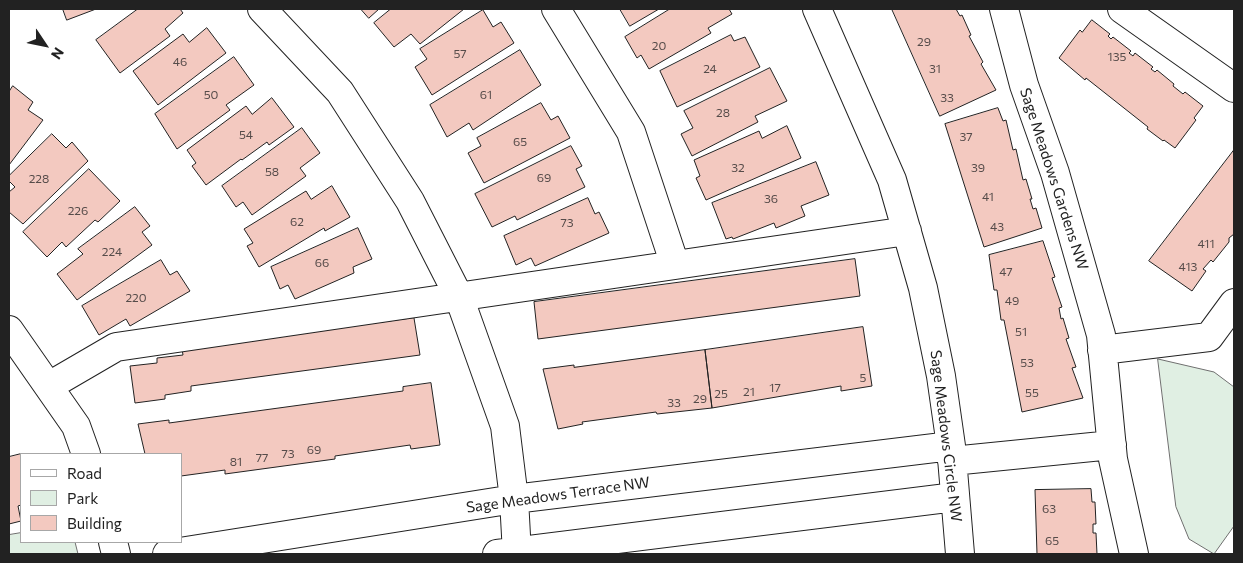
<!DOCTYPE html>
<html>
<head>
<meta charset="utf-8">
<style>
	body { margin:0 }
	#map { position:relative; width:1243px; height:563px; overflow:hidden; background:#fff; font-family:Commissioner,sans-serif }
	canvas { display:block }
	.frame { position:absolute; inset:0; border:10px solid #222; pointer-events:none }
	.legend { position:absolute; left:20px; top:453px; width:162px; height:90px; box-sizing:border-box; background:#fff; border:1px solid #a7a7a7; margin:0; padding:6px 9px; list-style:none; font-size:15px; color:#222 }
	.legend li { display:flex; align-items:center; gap:10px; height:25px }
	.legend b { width:25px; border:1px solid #a7a7a7 }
	.north { position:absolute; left:20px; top:20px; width:50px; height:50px; -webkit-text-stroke:4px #fff; paint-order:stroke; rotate:124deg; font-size:14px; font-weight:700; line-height:20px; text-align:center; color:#222 }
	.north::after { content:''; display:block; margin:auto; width:18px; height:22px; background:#222; clip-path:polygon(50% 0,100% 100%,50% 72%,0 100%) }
</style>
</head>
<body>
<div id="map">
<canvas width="1243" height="563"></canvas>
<div class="frame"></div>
<ul class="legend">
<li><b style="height:6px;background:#fff"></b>Road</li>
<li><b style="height:14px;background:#e0efe3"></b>Park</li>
<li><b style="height:14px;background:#f3c9c0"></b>Building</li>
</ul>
<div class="north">N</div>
</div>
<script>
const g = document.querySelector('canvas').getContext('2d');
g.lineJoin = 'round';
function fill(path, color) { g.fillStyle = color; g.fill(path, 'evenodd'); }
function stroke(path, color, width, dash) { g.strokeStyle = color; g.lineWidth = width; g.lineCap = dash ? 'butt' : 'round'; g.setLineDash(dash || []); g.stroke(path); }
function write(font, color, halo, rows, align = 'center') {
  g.font = font + ' Commissioner,sans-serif'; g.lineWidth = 4; g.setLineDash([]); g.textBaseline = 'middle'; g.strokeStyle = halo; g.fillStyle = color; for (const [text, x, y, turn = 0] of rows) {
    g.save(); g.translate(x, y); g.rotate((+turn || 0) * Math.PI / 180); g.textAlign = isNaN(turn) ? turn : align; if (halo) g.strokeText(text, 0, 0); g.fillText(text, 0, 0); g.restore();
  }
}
const green = new Path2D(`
	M1158 359 1214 372 1234 387V526L1214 554 1189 539 1176 507Z
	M21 533V542H75L78 554H9V535Z`);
fill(green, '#e0efe3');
stroke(green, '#6f6f6f', 1);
const building = new Path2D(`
	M63 9H96L67 20Z
	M138 9H180L183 13 165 29 170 36 120 73 96 40Z
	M361 9H379L369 18Z
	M391 9H464L420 44 411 34 394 47 374 23Z
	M620 9H659L630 26Z
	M670 9H729L732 14 708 28 711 33 649 69 641 55 637 58 625 37Z
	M892 9H956L960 16 962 15 971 35 969 36 983 62 981 64 996 90 940 116Z
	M483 10 493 27 501 22 514 43 432 95 415 67 427 59 420 49Z
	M1092 20 1110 34 1108 36 1111 39 1113 37 1131 51 1129 53 1133 56 1135 53 1153 67 1151 69 1155 72 1157 70 1174 84 1173 86 1183 94 1185 92 1203 106 1194 118 1196 120 1175 148 1164 140 1163 141 1147 129 1148 127 1086 78 1085 80 1059 58 1080 30 1082 32Z
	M207 28 226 53 158 105 133 71 183 34 189 42Z
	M731 35 734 41 745 37 760 67 677 107 660 71Z
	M520 50 541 85 473 130 469 123 447 137 430 105Z
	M234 57 254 85 226 105 230 110 177 149 155 114Z
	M770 68 787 101 755 116 758 122 692 156 681 134 693 128 684 111Z
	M13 86 33 102 28 110 43 120 9 165V92Z
	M272 98 294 127 269 145 267 142 242 160 241 159 206 185 192 166 196 163 187 150 246 106 252 114Z
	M541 103 551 120 558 116 570 138 484 183 468 153 481 146 477 138Z
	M998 108 1003 121 1006 120 1013 150 1016 149 1023 180 1026 179 1032 199H1030L1033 209 1036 208 1042 228 984 247 945 124Z
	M787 126 801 158 706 200 696 178 700 176 694 160 759 131 762 138Z
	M302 128 320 153 300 168 306 176 252 215 243 202 236 207 222 186Z
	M52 134 66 148 72 142 88 161 23 224 9 212V192L15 187 9 181V176Z
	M571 146 582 166 576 169 585 187 517 220 515 216 492 227 475 194Z
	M1234 150V234L1229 238V242L1213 262 1211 260 1203 269 1206 271 1192 291 1149 261Z
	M816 162 829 195 801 206 805 216 776 228 774 223 733 239 732 237 726 239 712 203Z
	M89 169 120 201 98 222 95 220 66 247 62 242 47 257 23 232Z
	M332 186 350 217 325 231 324 228 259 267 247 246 253 243 244 229 306 191 311 199Z
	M588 198 595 214 599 212 609 233 535 266 531 258 516 265 504 236Z
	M135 207 150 226 142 232 152 245 77 300 57 274 83 254 78 249Z
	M358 228 372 259 353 267 354 273 295 299 288 285 280 289 271 267Z
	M1043 241 1055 277 1052 278 1062 307 1059 308 1061 319 1063 318 1069 338 1066 339 1076 367 1072 368 1083 398 1022 412 1004 320H1001L997 290H994L989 255Z
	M855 259 860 296 538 339 534 302Z
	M161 260 170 275 177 271 190 291 130 326 126 319 99 335 82 306Z
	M414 318 420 355 191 386V391L165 395V399L135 403 130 366 157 363V358L183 355 182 349Z
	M863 327 872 386 841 391V386L712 408 705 350Z
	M705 350 712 408 657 414 656 412 582 422 583 424 558 429 543 369 574 365V367Z
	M431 383 440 445 411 449 410 445 335 456V459L225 474V470L181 476V454H145L138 424 169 420V423L403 391V387Z
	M21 454V505L18 506 21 521 9 524V457Z
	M1091 489 1092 502H1095L1096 524H1093V533H1096L1097 554H1037L1035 490Z`);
fill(building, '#f3c9c0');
stroke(building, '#222', 1);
const minor = new Path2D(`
	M262 9 340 92 410 201 459 297 505 426 514 499 517 554
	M556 9 631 132 675 265
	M817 9 892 180 923 288 941 376 951 446 960 554
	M1004 9 1024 85 1055 173 1101 335 1113 459 1134 554
	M1122 9 1234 88
	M9 330 76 426 86 454
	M1102 350 1209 337 1234 303
	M49 386 116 347 907 231
	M952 461 1112 445
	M113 542 116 554
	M167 554 514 499 951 446
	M497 554 955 497`);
stroke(minor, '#222', 30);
stroke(minor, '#fff', 28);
write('12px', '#564c4a', null, [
	["29",924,42],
	["20",659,46],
	["57",460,54],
	["135",1117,57],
	["46",180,62],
	["24",710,69],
	["31",935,69],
	["50",211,95],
	["61",486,95],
	["33",947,98],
	["28",723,113],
	["54",246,135],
	["37",966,137],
	["65",520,142],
	["32",738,168],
	["39",978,168],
	["58",272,172],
	["69",544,178],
	["228",39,179],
	["41",988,197],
	["36",771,199],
	["226",78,211],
	["62",297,222],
	["73",567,223],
	["43",997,227],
	["411",1206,244],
	["224",112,252],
	["66",322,263],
	["413",1188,267],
	["47",1006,272],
	["220",136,298],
	["49",1012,301],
	["51",1021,332],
	["53",1027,363],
	["5",863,378],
	["17",775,388],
	["21",749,392],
	["55",1032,393],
	["25",721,394],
	["29",700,399],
	["33",674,403],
	["69",314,450],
	["73",288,454],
	["77",262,458],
	["81",236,462],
	["63",1049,509],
	["65",1052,541]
]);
write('15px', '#222', '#fff', [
	["Sage Meadows Gardens NW",1054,179,72],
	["Sage Meadows Circle NW",946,436,83],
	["Sage Meadows Terrace NW",558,495,-8]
]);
</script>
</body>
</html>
